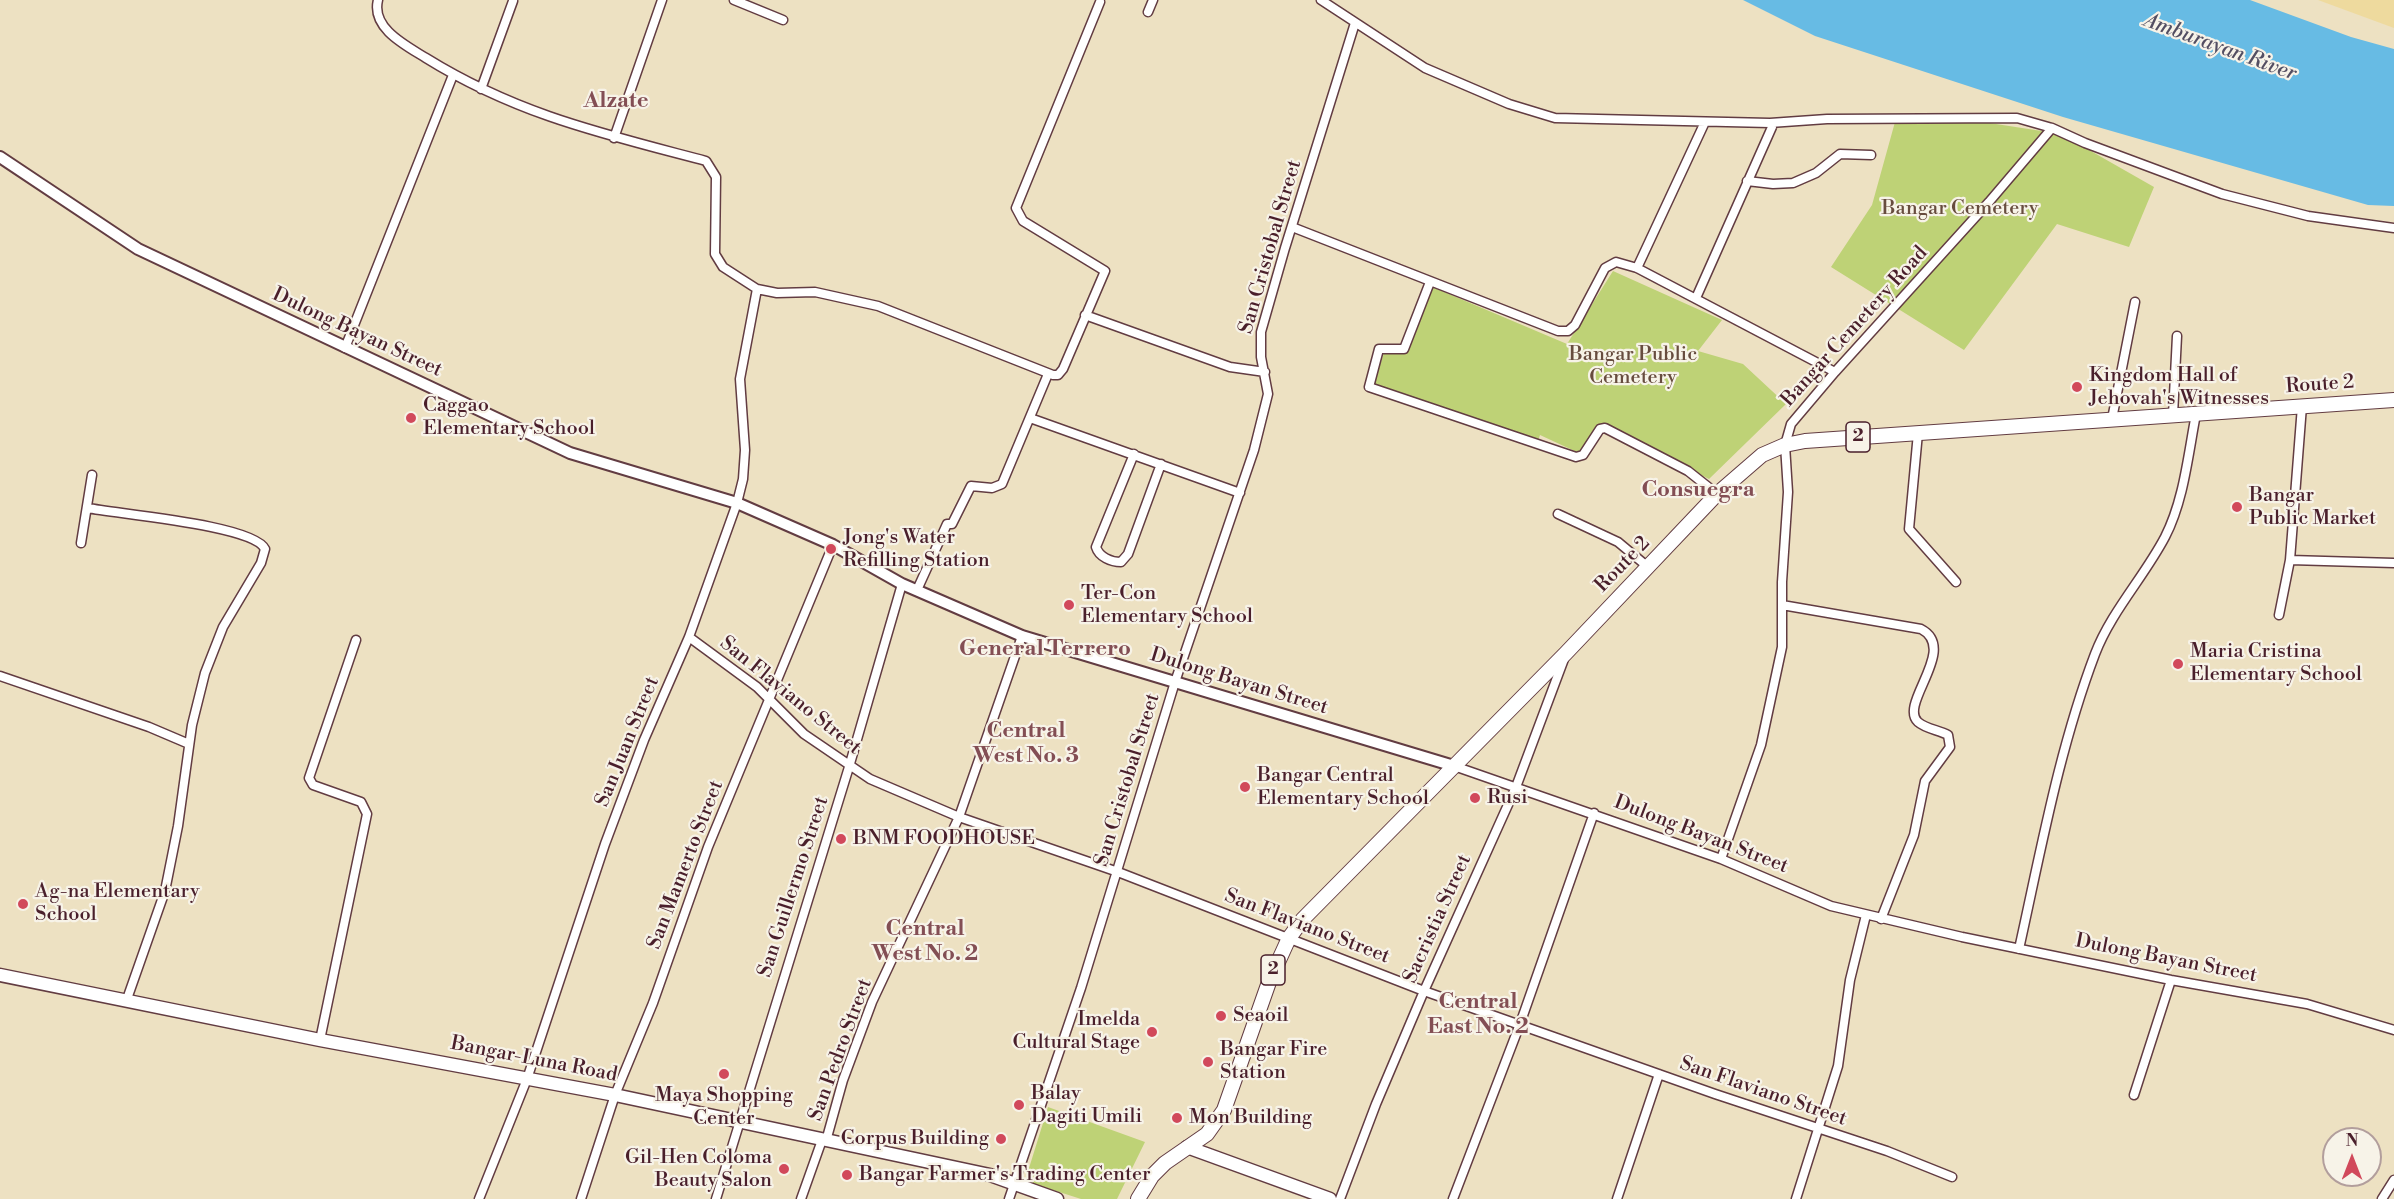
<!DOCTYPE html>
<html>
<head>
<meta charset="utf-8">
<style>
	body { margin:0 }
	#map { position:relative; width:2394px; height:1199px; overflow:hidden; background:#ede1c2; font-family:"Libre Bodoni",serif }
	canvas { display:block }
	.north { position:absolute; left:2322px; top:1127px; width:60px; height:60px; box-sizing:border-box; background:#f7f3e8; border:2px solid #b29e9c; border-radius:50%; rotate:0deg; font-size:16px; font-weight:700; line-height:24px; text-align:center; color:#4a1f2b }
	.north::after { content:''; display:block; margin:auto; width:21px; height:27px; background:#d1495b; clip-path:polygon(50% 0,100% 100%,50% 72%,0 100%) }
</style>
</head>
<body>
<div id="map">
<canvas width="2394" height="1199"></canvas>
<div class="north">N</div>
</div>
<script>
const g = document.querySelector('canvas').getContext('2d');
g.lineJoin = 'round';
function fill(path, color) { g.fillStyle = color; g.fill(path, 'evenodd'); }
function stroke(path, color, width, dash) { g.strokeStyle = color; g.lineWidth = width; g.lineCap = dash ? 'butt' : 'round'; g.setLineDash(dash || []); g.stroke(path); }
function write(font, color, halo, rows, align = 'center') {
  g.font = font + ' "Libre Bodoni",serif'; g.lineWidth = 4.5; g.setLineDash([]); g.textBaseline = 'middle'; g.strokeStyle = halo; g.fillStyle = color; for (const [text, x, y, turn = 0] of rows) {
    g.save(); g.translate(x, y); g.rotate((+turn || 0) * Math.PI / 180); g.textAlign = isNaN(turn) ? turn : align; if (halo) g.strokeText(text, 0, 0); g.fillText(text, 0, 0); g.restore();
  }
}
fill(new Path2D(`
	M1895 122H1983L2061 134 2154 187 2129 247 2057 224 1964 350 1831 267 1872 205Z
	M1613 271 1722 320 1698 351 1743 364 1786 404 1709 479 1601 424 1581 454 1540 435 1538 441 1373 386 1385 350 1408 351 1430 286 1567 344Z
	M1048 1107 1145 1142 1117 1199H1081L1025 1181Z`), '#bed276');
fill(new Path2D(`
	M2318 0H2394V28Z`), '#eeda9e');
fill(new Path2D(`
	M1743 0H2250L2351 37 2394 49V206L2368 205 2063 117 1815 36Z`), '#67bbe4');
const minor = new Path2D(`
	M378 0C371 28 405 45 426 58 518 115 604 134 706 161L716 177 715 254 723 267 757 289 777 293 815 292 878 306 1053 375H1058L1063 369 1105 271 1023 221 1016 208 1100 2
	M734 0 783 20
	M1321 0 1425 68 1509 104 1555 118 1770 123 1772 127 1696 298
	M1148 12 1153 0
	M481 89 513 1
	M1770 123 1827 119 2017 118 2052 128 2085 143 2222 194 2308 216 2394 228
	M614 138 662 0
	M1747 181 1773 184 1793 183 1816 173 1840 154 1871 155
	M1292 227 1558 331H1568L1575 325 1605 268 1616 262 1637 268 1835 372
	M1637 268 1705 122
	M1430 282 1404 349H1379L1369 387 1576 457 1583 455 1600 429 1605 428 1688 471 1717 494
	M1085 315 1230 367 1265 372
	M345 348 453 75
	M2173 415 2177 336
	M1030 418 1240 493
	M2112 419 2135 302
	M1918 433 1909 529 1956 582
	M1134 454 1096 547C1099 557 1111 562 1121 562L1128 554 1161 464
	M88 508C117 514 254 525 265 549L261 563 223 627 205 673 192 725 178 826 165 891 127 999
	M1558 514 1618 542 1648 567
	M81 543 92 475
	M2290 560 2394 563
	M917 590 947 524H952L971 486 992 488 1002 484 1048 374
	M1782 605 1921 629C1959 649 1898 704 1918 722 1926 729 1939 730 1948 735L1950 747 1925 781 1914 835 1881 919
	M2279 615 2290 560 2302 406
	M689 637 757 687 804 734 870 779 959 817 1118 872 1424 991 1715 1094 1887 1151 1952 1177
	M0 676 149 727 189 744
	M1454 766 1721 859 1831 906 1962 937 2171 980 2307 1004 2394 1030
	M1721 859 1761 745 1782 647V582L1788 492 1785 445 1791 424 1835 372 1989 202 2052 128
	M2019 949C2041 850 2059 749 2095 654 2111 612 2144 577 2165 537 2184 500 2188 455 2196 414
	M320 1040 367 814 361 802 313 785 309 778 356 640
	M2134 1095 2171 980
	M826 1141 843 1080 872 1002 959 817 1022 636
	M479 1199 527 1079 605 844 644 740 689 637 737 503 743 479 745 450 740 379 757 289
	M581 1199 615 1095 653 1003 708 847 833 545
	M716 1199 849 767 902 584
	M801 1199 822 1140
	M1009 1199 1081 988 1175 682 1254 450 1268 394 1261 357V332L1285 248 1355 23
	M1340 1199 1376 1104 1424 991 1516 787 1564 659
	M1453 1199 1520 1024 1594 813
	M1617 1199 1659 1074
	M1796 1199 1838 1066 1850 980 1866 915
	M2382 1199 2394 1180`);
const tertiary = new Path2D(`
	M0 157 138 249 570 453 737 503 833 545 902 584 1022 636 1454 766`);
const secondary = new Path2D(`
	M0 975 320 1040 615 1095 990 1175 1057 1199
	M1187 1147 1330 1199`);
const trunk = new Path2D(`
	M1138 1199 1152 1176 1165 1163 1207 1134 1224 1110 1269 982 1289 938 1303 919 1566 653 1717 494 1762 455 1785 445 1805 441 2394 400`);
stroke(minor, '#623c42', 11);
stroke(tertiary, '#623c42', 14);
stroke(secondary, '#623c42', 15);
stroke(trunk, '#623c42', 16);
stroke(minor, '#fff', 8);
stroke(tertiary, '#fff', 10);
stroke(secondary, '#fff', 12);
stroke(trunk, '#fff', 14);
for (const [x, y, r, color] of [
	[2077,387,6,"#d1495b"],
	[411,418,6,"#d1495b"],
	[2237,507,6,"#d1495b"],
	[831,549,6,"#d1495b"],
	[1069,605,6,"#d1495b"],
	[2178,664,6,"#d1495b"],
	[1245,787,6,"#d1495b"],
	[1475,798,6,"#d1495b"],
	[841,839,6,"#d1495b"],
	[23,904,6,"#d1495b"],
	[1221,1016,6,"#d1495b"],
	[1152,1032,6,"#d1495b"],
	[1208,1062,6,"#d1495b"],
	[724,1074,6,"#d1495b"],
	[1019,1105,6,"#d1495b"],
	[1177,1118,6,"#d1495b"],
	[1001,1139,6,"#d1495b"],
	[784,1169,6,"#d1495b"],
	[847,1175,6,"#d1495b"]
]) { const dot = new Path2D(); dot.arc(x, y, r, 0, 2 * Math.PI); g.fillStyle = color; g.fill(dot); stroke(dot, '#f7f3e8', 2); }
for (const [x, y, w] of [
	[1858,437,24],
	[1273,970,24]
]) { const box = new Path2D(); box.roundRect(x - w / 2, y - 15, w, 30, 4.5); g.fillStyle = '#f7f3e8'; g.fill(box); stroke(box, '#4a1f2b', 1.5); }
write('bold 18px', '#4a1f2b', null, [
	["2",1858,437],
	["2",1273,970]
]);
write('20px', '#674c3e', '#f7f3e8', [
	["Bangar Cemetery",1960,209],
	["Bangar Public",1633,355],
	["Cemetery",1633,378]
]);
write('20px', '#4a1f2b', '#f7f3e8', [
	["San Cristobal Street",1271,247,-74],
	["Bangar Cemetery Road",1855,327,-48],
	["Dulong Bayan Street",357,333,25],
	["Route 2",2320,385,-4],
	["Route 2",1623,565,-46],
	["Dulong Bayan Street",1239,682,17],
	["San Flaviano Street",790,696,39],
	["San Juan Street",628,742,-68],
	["San Cristobal Street",1128,780,-73],
	["Dulong Bayan Street",1701,835,21],
	["San Mamerto Street",686,865,-69],
	["San Guillermo Street",794,887,-72],
	["Sacristia Street",1438,919,-66],
	["San Flaviano Street",1307,927,21],
	["Dulong Bayan Street",2166,959,11],
	["San Pedro Street",841,1050,-70],
	["Bangar-Luna Road",534,1060,11],
	["San Flaviano Street",1763,1092,19]
]);
write('20px', '#4a1f2b', '#f7f3e8', [
	["Kingdom Hall of",2089,376],
	["Jehovah's Witnesses",2089,399],
	["Caggao",423,406],
	["Elementary School",423,429],
	["Bangar",2249,496],
	["Public Market",2249,519],
	["Jong's Water",843,538],
	["Refilling Station",843,561],
	["Ter-Con",1081,594],
	["Elementary School",1081,617],
	["Maria Cristina",2190,652],
	["Elementary School",2190,675],
	["Bangar Central",1257,776],
	["Elementary School",1257,799],
	["Rusi",1487,798],
	["BNM FOODHOUSE",853,839],
	["Ag-na Elementary",35,892],
	["School",35,915],
	["Seaoil",1233,1016],
	["Imelda",1140,1020,"right"],
	["Cultural Stage",1140,1043,"right"],
	["Bangar Fire",1220,1050],
	["Station",1220,1073],
	["Balay",1031,1094],
	["Dagiti Umili",1031,1117],
	["Maya Shopping",724,1096,"center"],
	["Center",724,1119,"center"],
	["Mon Building",1189,1118],
	["Corpus Building",989,1139,"right"],
	["Gil-Hen Coloma",772,1158,"right"],
	["Beauty Salon",772,1181,"right"],
	["Bangar Farmer's Trading Center",859,1175]
], 'left');
write('italic 21px', '#534e62', '#f7f3e8', [
	["Amburayan River",2220,48,20]
]);
write('bold 22px', '#834e54', '#f7f3e8', [
	["Alzate",616,102],
	["Consuegra",1698,491],
	["General Terrero",1045,650],
	["Central",1026,732],
	["West No. 3",1026,757],
	["Central",925,930],
	["West No. 2",925,955],
	["Central",1478,1003],
	["East No. 2",1478,1028]
]);
</script>
</body>
</html>
